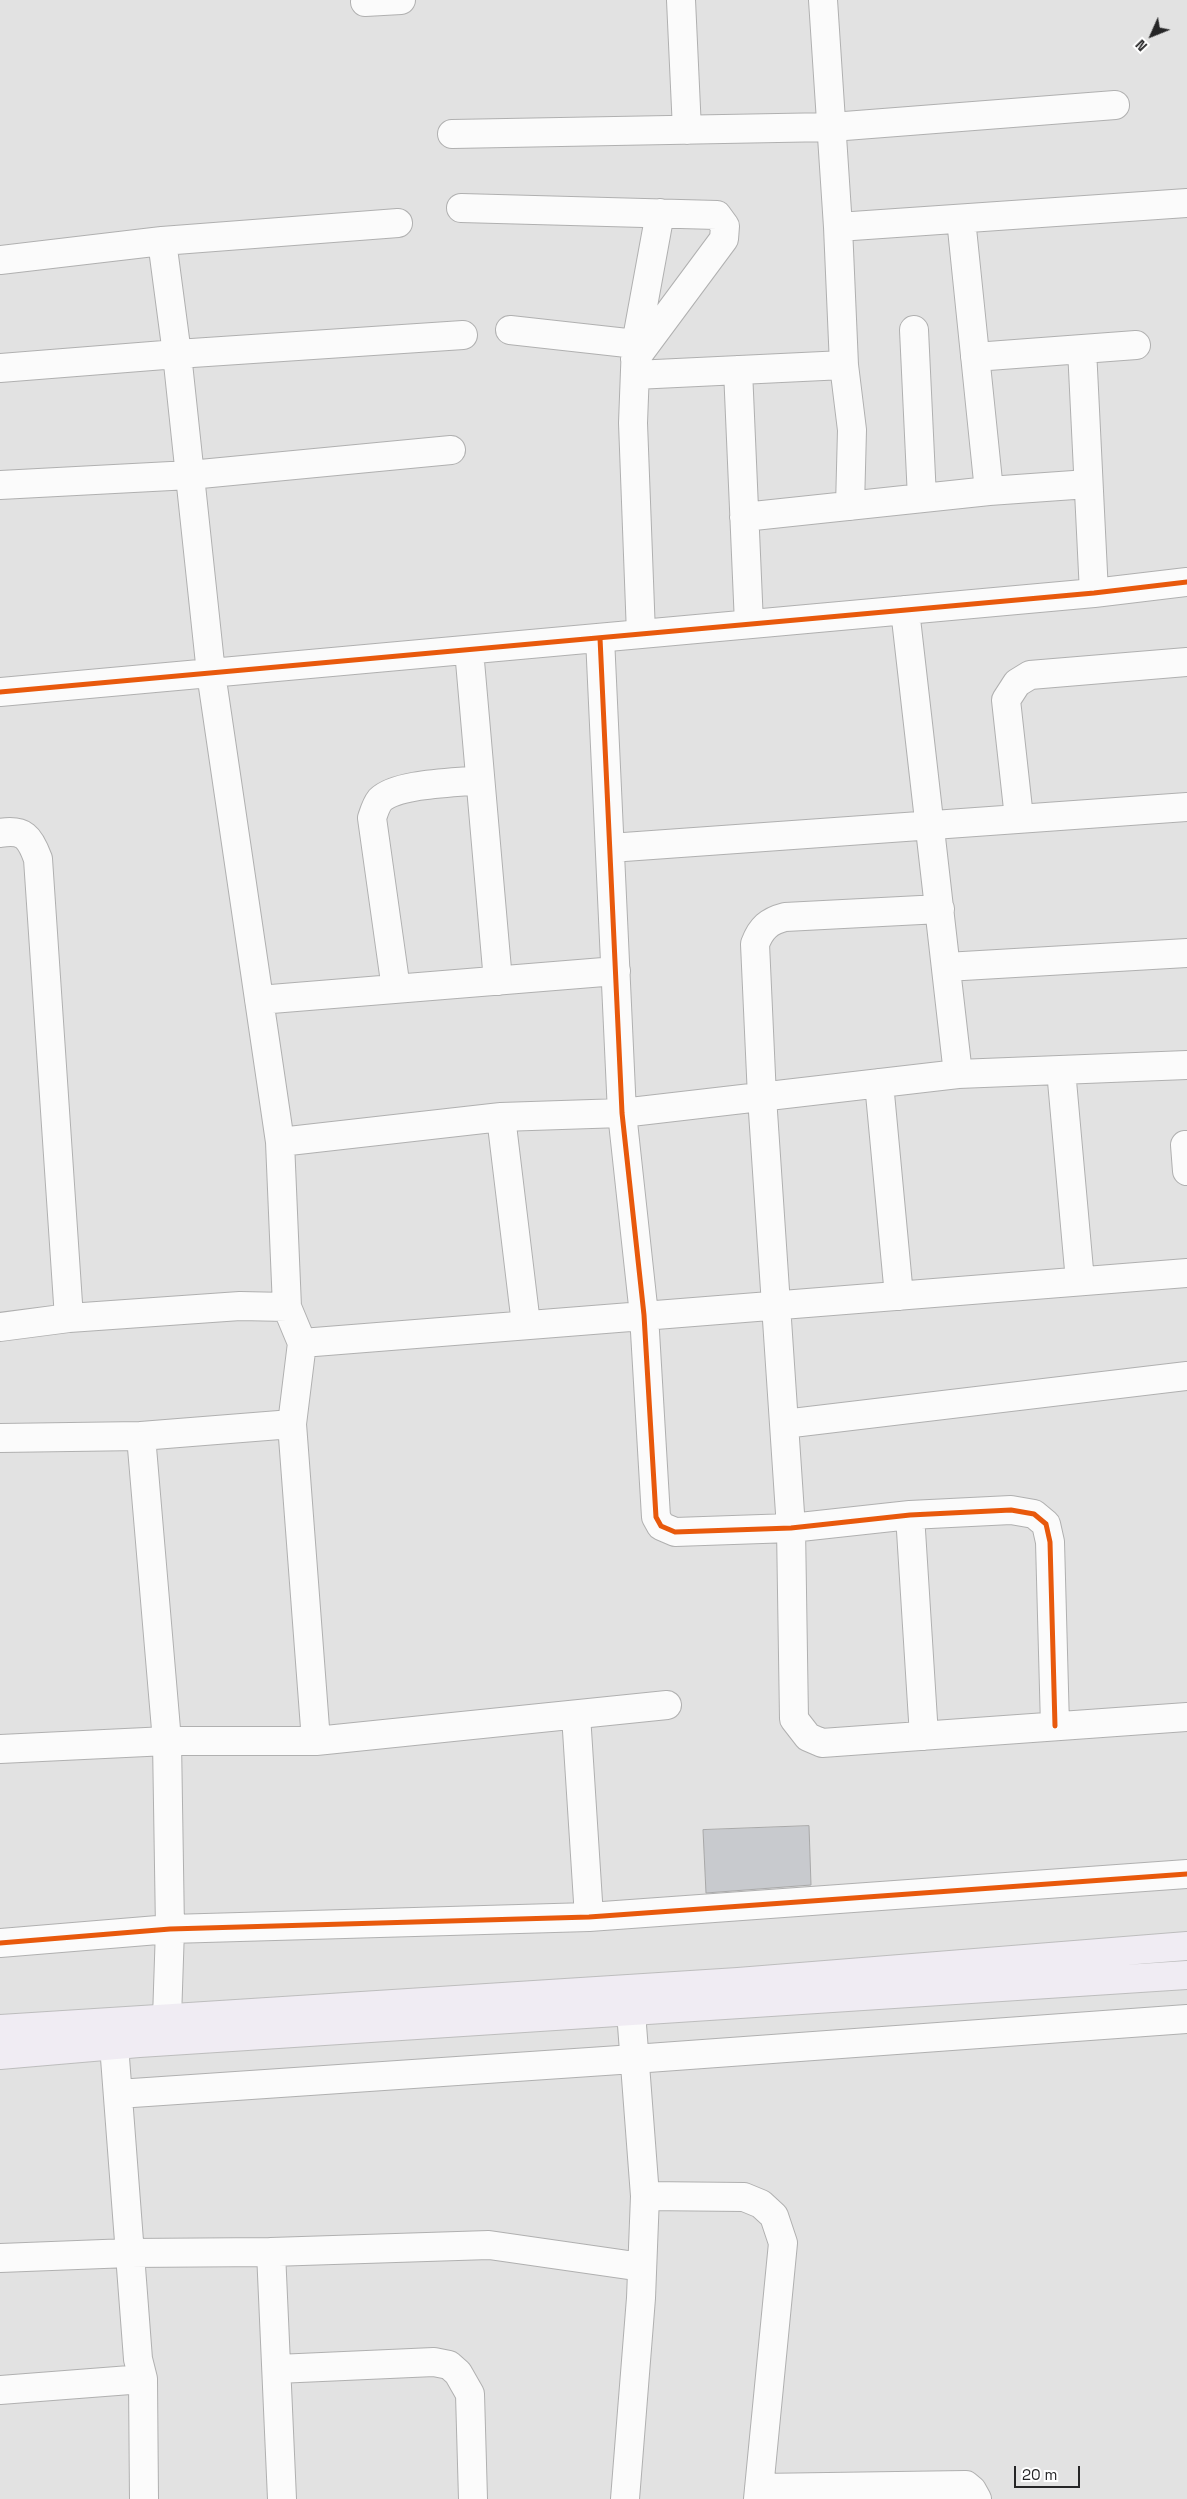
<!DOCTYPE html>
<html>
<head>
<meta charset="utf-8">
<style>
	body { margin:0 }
	#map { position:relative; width:1187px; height:2499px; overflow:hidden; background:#e2e2e2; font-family:"Space Grotesk",sans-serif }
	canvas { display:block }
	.north { position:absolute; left:1127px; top:10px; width:50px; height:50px; -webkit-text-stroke:4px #fff; paint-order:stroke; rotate:226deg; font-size:14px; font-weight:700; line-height:20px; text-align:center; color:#262627 }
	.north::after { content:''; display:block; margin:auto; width:18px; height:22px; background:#262627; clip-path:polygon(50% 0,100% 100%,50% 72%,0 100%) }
	.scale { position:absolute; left:1014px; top:2466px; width:66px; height:22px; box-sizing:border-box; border:2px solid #262627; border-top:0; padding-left:6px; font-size:15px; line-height:18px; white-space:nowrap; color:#262627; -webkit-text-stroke:4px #fff; paint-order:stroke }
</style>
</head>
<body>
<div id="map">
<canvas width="1187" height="2499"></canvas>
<div class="north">N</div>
<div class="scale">20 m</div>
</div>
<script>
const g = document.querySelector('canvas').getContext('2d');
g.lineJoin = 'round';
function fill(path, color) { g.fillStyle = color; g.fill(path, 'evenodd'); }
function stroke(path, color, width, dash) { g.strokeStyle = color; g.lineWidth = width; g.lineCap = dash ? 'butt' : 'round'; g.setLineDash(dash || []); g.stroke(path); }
const building = new Path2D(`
	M809 1826 811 1885 706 1893 703 1830Z`);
fill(building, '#c8cace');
stroke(building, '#a8a8a8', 1);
const minor = new Path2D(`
	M681 0 687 130
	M823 0 838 227 844 365
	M365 2 401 0
	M452 134 832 127 1115 105
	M461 208 717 215 725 226 724 239 635 359
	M961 219 989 491
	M838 227 1187 203
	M162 241 177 354 211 673 280 1142 287 1307
	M0 260 162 241 398 223
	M510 330 636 344
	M914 330 922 498
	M1082 349 1094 593
	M975 357 1136 345
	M0 368 177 354 463 335
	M738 370 749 624
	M635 375 844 365 852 430 850 506
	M0 485 190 475 451 450
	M744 517 989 491 1088 484
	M905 610 958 1074
	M641 634 633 423 636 344 660 213
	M600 638 622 1113 644 1315 656 1517 661 1526 675 1532 791 1528 910 1515 1011 1510 1034 1514 1046 1524 1050 1542 1055 1726
	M469 650 498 981
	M0 692 1094 593 1187 582
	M1019 818 1006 700 1017 683 1030 675 1187 662
	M0 833C24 829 30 837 38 859L69 1318 0 1327
	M610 848 1187 807
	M940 909 785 917C769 921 761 928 755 944L762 1097 791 1528 794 1719 808 1737 822 1743 1187 1717
	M946 967 1187 953
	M396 989 372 818C374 812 376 805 380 800 397 783 456 783 480 780
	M259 1000 616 971
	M1061 1070 1080 1281
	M879 1083 899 1296
	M501 1117 526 1324
	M280 1142 501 1117 622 1113 958 1074 1187 1065
	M1185 1145 1187 1171
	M69 1318 240 1306 287 1307 302 1343 1187 1273
	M302 1343 292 1424 316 1741
	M784 1424 1187 1376
	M141 1436 167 1741 170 1929 167 2018
	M0 1438 141 1436 292 1424
	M910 1515 924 1736
	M576 1715 589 1917
	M0 1749 167 1741H316L667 1705
	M0 1943 170 1929 589 1917 1187 1874
	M114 2045 138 2359 143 2379 144 2499
	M118 2094 634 2059 1187 2019
	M645 2196 744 2197 761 2204 774 2216 783 2243 758 2499
	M271 2252 489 2245 642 2267
	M0 2258 129 2253 271 2252 282 2499
	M277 2369 434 2362 449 2365 458 2373 470 2394 473 2499
	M0 2390 143 2379
	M759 2488 966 2485 972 2490 977 2499
	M625 2499 641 2298 645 2196 631 2012`);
const major = new Path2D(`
	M0 2029 738 1982 1187 1946
	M0 2055 139 2043 1187 1975`);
stroke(minor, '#b0b0b0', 30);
stroke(major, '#bdbdbd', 30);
stroke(minor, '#fbfbfb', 28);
stroke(major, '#f0ecf3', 28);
stroke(new Path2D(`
	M600 638 622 1113 644 1315 656 1517 661 1526 675 1532 791 1528 910 1515 1011 1510 1034 1514 1046 1524 1050 1542 1055 1726
	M0 692 1094 593 1187 582
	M0 1943 170 1929 589 1917 1187 1874`), '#e8590c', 5);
</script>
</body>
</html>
